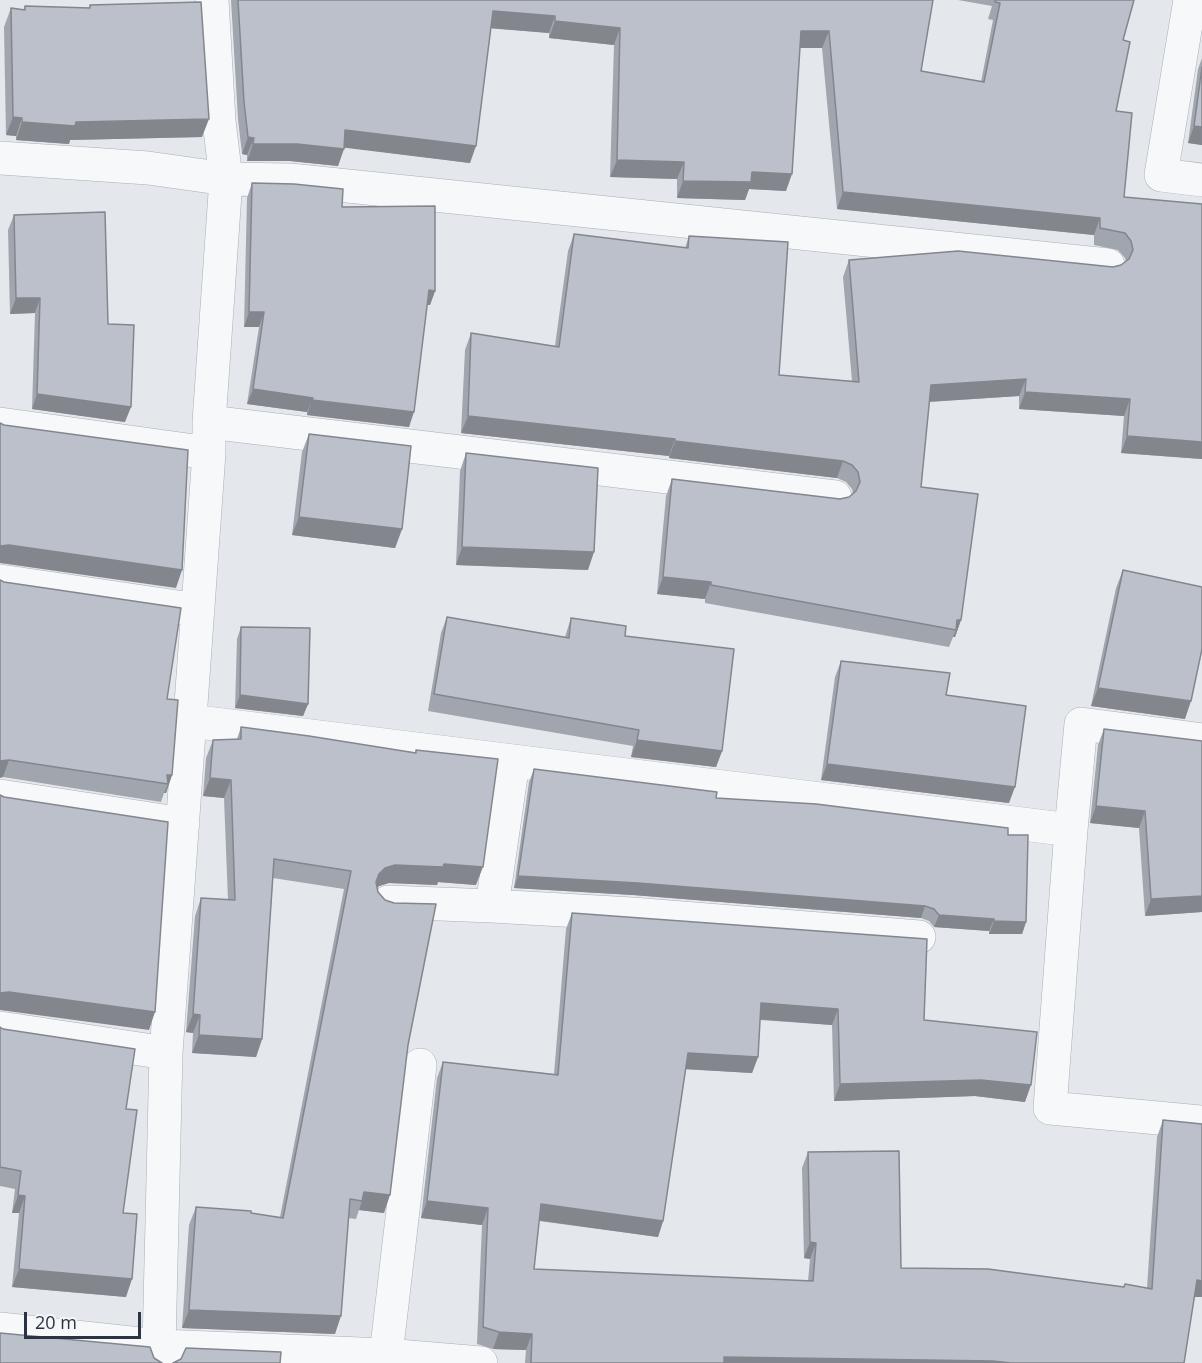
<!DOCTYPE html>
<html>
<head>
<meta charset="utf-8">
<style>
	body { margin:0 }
	#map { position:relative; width:1202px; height:1363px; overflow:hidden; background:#e4e7ec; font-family:"Open Sans",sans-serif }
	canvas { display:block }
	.scale { position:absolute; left:24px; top:1312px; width:117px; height:27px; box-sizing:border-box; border:3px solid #2b3445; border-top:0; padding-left:8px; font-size:18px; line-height:21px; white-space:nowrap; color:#2b3445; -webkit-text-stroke:4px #f4f6f9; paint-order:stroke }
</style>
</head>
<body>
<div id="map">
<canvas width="1202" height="1363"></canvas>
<div class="scale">20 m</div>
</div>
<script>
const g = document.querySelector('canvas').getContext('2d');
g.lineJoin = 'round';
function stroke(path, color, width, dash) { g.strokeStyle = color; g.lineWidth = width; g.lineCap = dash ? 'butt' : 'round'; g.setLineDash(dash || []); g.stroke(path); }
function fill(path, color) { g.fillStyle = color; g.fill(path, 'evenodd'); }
const minor = new Path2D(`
	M1190 0 1161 175 1202 180
	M0 158 148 168 226 179 290 180 1108 265
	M209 422 835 497
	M0 424 209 453
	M0 581 198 610
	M190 721 1071 830 1050 1108 1202 1122
	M0 796 183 824
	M1071 830 1081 724 1202 740
	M388 902 492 906 513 762
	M492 906 632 914 919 937
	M0 1028 166 1053
	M0 1329 159 1346 386 1355 481 1363
	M386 1355 420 1065
	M162 1363 159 1346 166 1053 209 453V422L226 179 219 121 212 0`);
stroke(minor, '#a9aeb7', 34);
stroke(minor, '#f7f8fa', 33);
fill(new Path2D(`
	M231 0H933L921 71 981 82 993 20 988 19 992 6 958 0H1134L1123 40 1116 111 1124 197 1202 204V459L1121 453 1124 416 1019 409V396L929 402 921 487 961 620 955 637H953L949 647 705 603V599L657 594 666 496 672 479 840 499 849 497 853 494 852 489 846 482 837 478 669 458V456L461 433 465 350 471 333 555 346 568 251 574 234 685 248 689 236 779 375 852 381 843 277 849 260 1113 267 1121 265 1126 262 1125 258 1118 250 1094 245V235L837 209 822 48H800L786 191 749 189 745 200 677 198V179L610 177 614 45 549 38V33L491 28 470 163 344 147 338 166 290 161H247V155L242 154 238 119Z
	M90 5 202 137 70 140 69 144 16 140V136L6 135 4 27 11 8 23 10 25 6 89 8Z
	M1202 58V145L1188 143 1198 69Z
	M252 183 342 207 435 291 430 305H427L409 427 307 415V412L247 404 259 327H244L247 198Z
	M14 215 125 422 32 409 35 313 10 314 8 230Z
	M309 434 402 529 395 548 292 535 302 452Z
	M466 453 588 570 456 565 460 471Z
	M1123 570 1185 719 1091 706 1116 588Z
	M0 580 167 699 172 775 166 793H164L161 802 3 777Z
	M447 617 565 637 571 618 625 636 722 751 716 767 631 757 633 746 428 711 441 633Z
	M241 627 308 704 303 716 235 708 237 639Z
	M841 661 946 695 1009 803 821 780 835 677Z
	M241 727 415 753 416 750 476 885 438 882 437 885 389 883 379 886 377 888 408 1045 384 1213 359 1210 356 1219 348 1218 335 1334 182 1328 189 1225 196 1207 280 1217 344 889 273 878 262 1039 256 1057 192 1053 193 1033 186 1032 195 916 201 898 228 900 224 798 203 796 206 758 213 740 237 739Z
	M1104 729 1202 741V912L1145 916 1139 828 1090 823 1098 745Z
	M534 769 716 798 1008 835 1026 922 1022 934H989V931L934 927 929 921 921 918 633 895 514 888 529 782Z
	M572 913 924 1020 1025 1102 975 1096 834 1101 832 1025 760 1020 758 1057 752 1073 686 1069 663 1221 658 1237 539 1221 534 1269 808 1281 810 1259 804 1258 802 1168 808 1152 901 1268 1123 1287 1125 1284 1147 1288 1157 1137 1163 1120 1202 1124V1297H1194L1184 1363H525L526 1350 493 1349 477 1344 482 1225 421 1218 437 1078 443 1062 554 1074 566 929Z
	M0 1027 126 1109 123 1213 126 1297 12 1287 19 1213H12L15 1189 0 1186Z`), '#a1a5ae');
fill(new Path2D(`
	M493 11 555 16 549 33 487 28Z
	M555 21 620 28 614 45 549 38Z
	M801 31H829L822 48H795Z
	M13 117 22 118 16 136 6 135Z
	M209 119 202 137 70 140 69 144 16 140 22 122H76Z
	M1194 126 1202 127V145L1188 143Z
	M345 130 476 146 470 163 339 147Z
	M248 137 254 138 247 155 242 154Z
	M253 144H297L344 149 338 166 290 161H247Z
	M617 160 684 162 677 179 610 177Z
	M752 172 792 174 786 191 749 189 745 200 677 198 683 181Z
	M843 192 1100 218 1094 235 837 209Z
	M429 290 435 291 430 305H423Z
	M16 298H40L35 313 10 314Z
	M249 312H264L259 327H244Z
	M1026 379 1019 396 925 402 931 385Z
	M253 389 313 398 307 412 247 404Z
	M1025 392 1130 399 1124 416 1019 409Z
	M37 394 131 407 125 422 32 409Z
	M312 400 414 412 409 427 307 415Z
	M468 416 675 439 669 456 461 433Z
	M1127 436 1202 442V459L1121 453Z
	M675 441 843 461 837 478 669 458Z
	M299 517 402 529 395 548 292 535Z
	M9 545 182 570 176 588 0 563V546Z
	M462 547 594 552 588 570 456 565Z
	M663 577 711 582 705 599 657 594Z
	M957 620H961L955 637H953L956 630Z
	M1098 688 1191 701 1185 719 1091 706Z
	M240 695 308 704 303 716 235 708Z
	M637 740 722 751 716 767 631 757Z
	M9 760 3 777 0 778V761Z
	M827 764 1015 787 1009 803 821 780Z
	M167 775H172L166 793H164L168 784Z
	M210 778 231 780 224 798 203 796Z
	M1096 806 1145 811 1139 828 1090 823Z
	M444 864 483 867 476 885 438 882 437 885 389 883 379 886 372 893 379 874 385 868 395 865Z
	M518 876 638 883 925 906 921 918 633 895 514 888Z
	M1202 896V912L1145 916 1151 899Z
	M939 915 994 919 989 931 934 927Z
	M994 921 1026 922 1022 934H989Z
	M9 992 155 1012 149 1030 0 1010V993Z
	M761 1003 838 1009 832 1025 755 1019Z
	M193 1014 200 1015 193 1033 186 1032Z
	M199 1035 262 1039 256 1057 192 1053Z
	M688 1053 758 1057 752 1073 682 1069Z
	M981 1080 1031 1085 1025 1102 975 1096 834 1101 840 1084Z
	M364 1192 390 1195 384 1213 359 1210 362 1201Z
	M18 1195 25 1196 19 1213H12Z
	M427 1201 488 1208 482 1225 421 1218Z
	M541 1204 663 1221 658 1237 535 1220Z
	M810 1242 816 1243 810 1259 804 1258Z
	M19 1269 132 1279 126 1297 12 1287Z
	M1197 1280 1202 1281V1297H1191Z
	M189 1310 341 1316 335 1334 182 1328Z
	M499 1332 532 1334 526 1350 493 1349Z
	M724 1357 993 1361 1011 1363H722Z`), '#83868d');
const building = new Path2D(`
	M238 0H933L921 71 984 82 1000 3 995 2V0H1134L1123 40 1130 42 1116 111 1132 113 1124 197 1202 204V442L1127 436 1130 399 1025 392 1026 379 931 385 921 487 978 494 961 620H957L956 630 711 585V582L663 577 672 479 840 499 849 497 856 491 860 482 858 472 852 465 843 461 675 441V439L468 416 471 333 559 347 574 234 688 248 689 236 788 242 779 375 859 382 849 260 958 251 1113 267 1121 265 1129 259 1133 250 1131 241 1125 233 1100 228V218L843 192 829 31H801L792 174 752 172 751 182 683 181 684 162 617 160 620 28 555 21V16L493 11 476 146 345 130 344 149 297 144H253L254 138 248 137 244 102Z
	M201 2 209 119 76 122 75 126 22 122V118L13 117 11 8 25 10V6L90 8V5Z
	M1202 67V127L1194 126Z
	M252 183 294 184 343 189 342 207 435 206V291L429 290 414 412 312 400 313 398 253 389 264 312H249Z
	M105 212 108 324 134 325 131 407 37 394 40 298H16L14 215Z
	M0 423 4 425 188 450 182 570 9 545 0 546Z
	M309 434 411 446 402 529 299 517Z
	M466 453 598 468 594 552 462 547Z
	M1123 570 1202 587V649L1191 701 1098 688Z
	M0 580 4 582 181 608 167 699 178 700 172 775H167L168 784 9 760 0 761Z
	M447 617 569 638 571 618 626 626 625 636 734 649 722 751 637 740 639 730 434 694Z
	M241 627 310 628 308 704 240 695Z
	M841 661 950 673 946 695 1026 706 1015 787 827 764Z
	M241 727 309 736 416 753V750L498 759 483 867 444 864 443 867 395 865 385 868 379 874 376 882 378 892 385 900 394 903 436 904 408 1045 390 1195 364 1192 362 1201 350 1199 341 1316 189 1310 196 1207 251 1211V1213L283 1218 351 871 274 859 262 1039 199 1035 200 1015 193 1014 201 898 235 900 231 780 210 778 213 740 241 739Z
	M1104 729 1202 741V896L1151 899 1145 811 1096 806Z
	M534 769 717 792 716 798 816 804 1008 828V835H1028L1026 922 994 921V919L939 915 934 909 925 906 638 883 518 876Z
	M0 795 4 797 168 822 155 1012 9 992 0 993Z
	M572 913 927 939 924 1020 1037 1032 1031 1085 981 1080 840 1084 838 1009 761 1003 758 1057 688 1053 663 1221 541 1204 534 1269 813 1281 816 1243 810 1242 808 1152 899 1151 901 1268 988 1269 1124 1287 1125 1284 1152 1289 1163 1120 1202 1124V1281L1197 1280 1184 1363H1011L993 1361 724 1357V1363H531L532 1334 499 1332 483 1327 488 1208 427 1201 443 1062 558 1075Z
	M0 1027 3 1029 135 1049 126 1109 137 1110 123 1213 137 1214 132 1279 19 1269 25 1196 18 1195 21 1171 0 1167Z
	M0 1333 150 1347 154 1358 162 1363H0Z
	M186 1348 281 1352 280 1363H173L181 1359Z`);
fill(building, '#bbc0ca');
stroke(building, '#83868d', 1.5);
</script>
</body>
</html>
